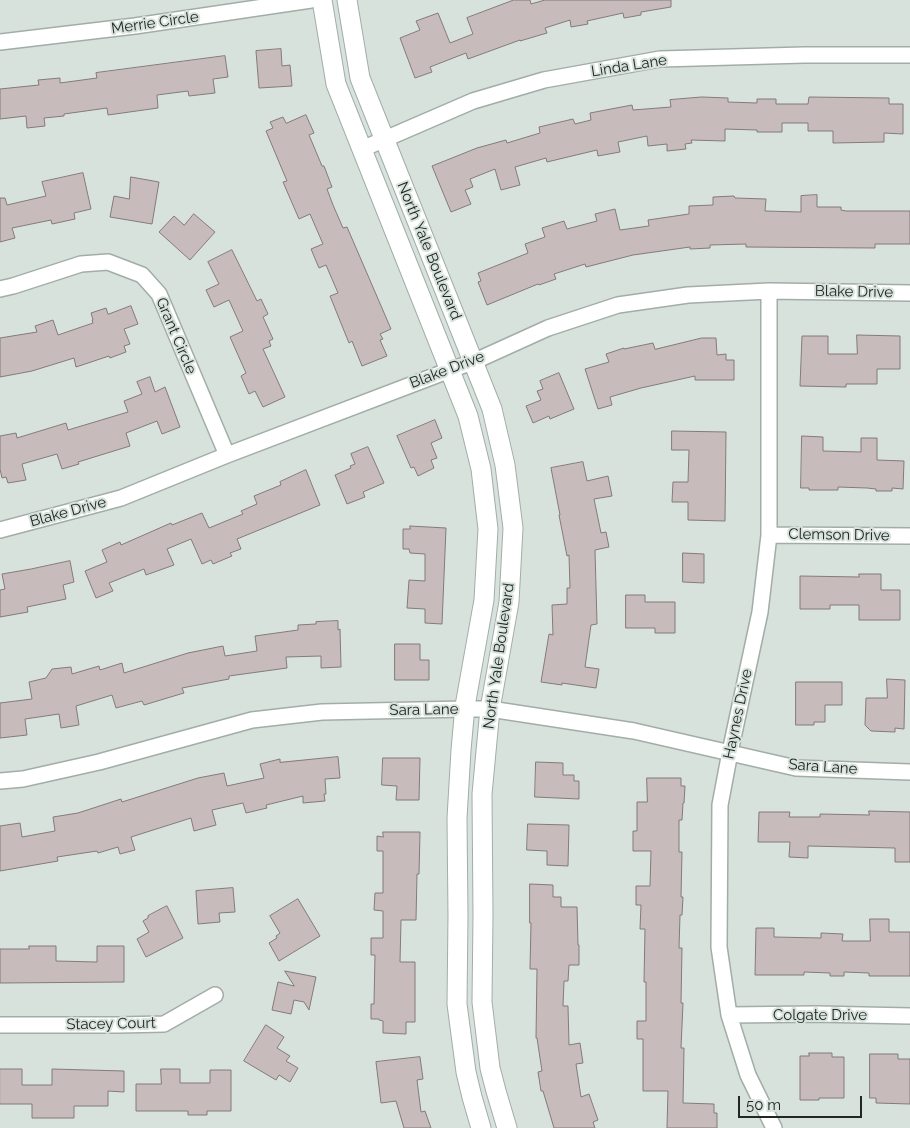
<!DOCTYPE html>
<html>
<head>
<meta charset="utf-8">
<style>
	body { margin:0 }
	#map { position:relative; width:910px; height:1128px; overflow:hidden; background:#d7e2dd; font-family:Raleway,sans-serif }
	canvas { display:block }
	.scale { position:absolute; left:738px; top:1096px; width:124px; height:22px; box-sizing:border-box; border:2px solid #222624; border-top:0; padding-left:6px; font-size:15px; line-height:18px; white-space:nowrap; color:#222624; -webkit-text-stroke:4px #d7e2dd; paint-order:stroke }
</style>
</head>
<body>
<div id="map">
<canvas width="910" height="1128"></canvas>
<div class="scale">50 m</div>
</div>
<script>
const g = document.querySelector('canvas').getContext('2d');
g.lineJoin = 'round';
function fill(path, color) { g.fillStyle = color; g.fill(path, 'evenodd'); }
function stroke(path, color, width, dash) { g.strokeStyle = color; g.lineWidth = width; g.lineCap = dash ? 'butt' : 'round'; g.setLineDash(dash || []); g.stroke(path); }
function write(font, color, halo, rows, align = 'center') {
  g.font = font + ' Raleway,sans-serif'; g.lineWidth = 4; g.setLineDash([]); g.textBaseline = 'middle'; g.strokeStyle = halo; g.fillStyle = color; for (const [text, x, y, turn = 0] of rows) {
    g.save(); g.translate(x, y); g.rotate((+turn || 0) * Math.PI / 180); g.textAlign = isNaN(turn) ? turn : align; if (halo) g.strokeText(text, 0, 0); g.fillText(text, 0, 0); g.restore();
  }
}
const building = new Path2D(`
	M514 0H530L531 4 545 0H671V7L641 12V15L624 18 623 13 587 21 588 24 571 27 570 20 545 28 547 33 520 41V40L468 59 466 53 430 67 432 72 415 78 400 38 420 30 416 21 438 13 450 43 473 34 467 18Z
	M281 49 282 66 290 65 292 86 259 88 256 51Z
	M225 56 228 77 213 79 215 93 189 96 188 91 157 95 158 108 108 115 107 108 64 114V116L44 118 45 126 27 128 26 116 0 119V89L39 85 38 80 60 78V83L97 78 96 73Z
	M702 97 728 98V102L757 103V99H776V104H808L809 97 889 98V104H903V134L884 133V142L833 143V131H808V123H782V132H757V130L725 129V141L691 140 692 143 685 144 686 149 667 151V144L648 146 647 136 618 142 620 152 598 156 597 150 547 162 546 158 515 167 520 185 501 190 495 169 470 179 473 187 465 190 471 204 451 212 432 166 477 148 506 140 507 143 540 133 539 127 573 119 575 124 591 120 590 113 632 105 633 110 671 107 670 100Z
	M306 115 314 133 309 135 322 166H324L332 187 327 189 333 205 343 228 347 227 391 329 380 334 383 339 380 340 387 356 362 366 352 341 349 343 330 296 338 293 326 265 319 268 311 249 323 244 310 214 299 219 283 182 287 181 266 131 273 128 270 122 283 117 286 123Z
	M83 173 91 209 74 213 75 219 52 224 51 220 12 228 15 238 0 242V198H5L7 205 46 196 42 182Z
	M131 177 159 182 152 224 110 217 114 196 129 199Z
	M817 195V207H841V210L846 211H910V244H875V248L746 247V244L710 245V248L690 249V247L633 255 586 267 585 264 554 274 556 279 539 285 538 284 487 305 478 282 481 281 478 273 528 253 525 244 545 237 542 228 564 221 567 229 597 221 595 214 615 209 620 230 649 226 648 220 689 214V206L713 205V197L734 196 735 198 766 199 765 211 801 212V196Z
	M194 214 215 232 190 260 159 232 174 216 184 225Z
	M232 250 257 301 261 299 268 314 263 317 273 339 269 341 271 346 263 349 285 397 263 407 255 391 249 394 241 376 246 373 230 337 243 331 229 300 214 307 206 290 219 284 208 262Z
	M131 306 138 324 124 329 130 344 124 346 126 352 110 358 109 356 76 367 74 358 32 371 0 377V338L37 332 35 326 53 320 58 335 93 323 92 320H93L91 313 106 308 108 314Z
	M857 335 900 336V369H877V384H846V387L800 386 802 336H828V354H857Z
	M702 338H716L717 355 726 354V360H734V380H695V376L641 388 610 397 612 405 598 409 585 369 609 362 606 354 624 348V349L653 343 655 349Z
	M559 373 574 409 550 419 549 416 533 423 526 406 541 400 537 391 543 389 540 381Z
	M150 377 155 392 165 387 180 427 162 434 157 421 126 433 130 446 78 462 79 464 62 469 57 454 22 464 26 480 8 483 6 477 2 478 0 469V436L16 433 17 438 66 423 68 430 128 412 124 401 142 394 137 382Z
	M435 420 442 438 431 443 437 458 431 460 434 468 418 476 414 467 411 468 397 436Z
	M672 431 726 432 725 521 688 520V502H672L673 482H688L689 450H672Z
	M802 436 823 437V451L861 452V438H877V460L904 461 903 489 892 488V491H876V489L867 488 838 487V490H809V488H801Z
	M368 447 384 483 363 492 365 497 347 504 335 475 351 468 350 466 355 464 351 454Z
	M583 462 587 481 608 476 612 496 594 499 601 533 606 532 609 547 595 550 597 624 591 625 585 667 599 669 596 688 562 683V685L541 682 549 634 553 635 552 605 567 604V588H570L569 555 567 556 559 515H560L551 468Z
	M306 470 320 505 237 539 241 549 230 553 232 556 213 564 211 560 202 564 191 539 167 549 174 565 146 575 144 569 109 583 113 591 96 598 85 571 107 562 102 550 120 542 121 545 171 523 172 525 202 513 209 528 243 514 241 511 257 504 254 496 281 485 280 482Z
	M410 526 446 528 442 624 425 623V609L407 608 409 580 425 581V554L410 553 409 549H403V529H410Z
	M683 553 704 554V583L683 582Z
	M70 561 74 582 63 585 66 599 27 607 28 612 0 617V590L5 589 2 574 31 569Z
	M859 574H881V590H900V620H859V605H830V609H800V576L859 577Z
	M626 595H645V602H675V633H655V628H626Z
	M338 621V630L340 629 341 667 321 668V656L286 657 287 668 229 676V679L182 688 184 693 144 705 142 701 116 708 112 695 76 706 79 725 61 728 59 714 25 719 27 735 0 738V703L32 699 29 682 46 678 52 669 71 667 72 674 99 666 100 670 122 663 124 673 188 653 223 646 225 656 257 651 255 636 298 630V625L316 624V622Z
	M395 644H420V660H429V680H395Z
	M887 679 905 680 904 729 895 728V732L871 731 865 725 866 698H887Z
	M796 682H842V705H825V722H814V725H796Z
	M338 757 340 778 325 779 326 794H324L325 801 303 803V796L266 805 267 808 246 813 243 803 212 810 216 825 194 831 191 818 131 837 135 850 120 854 118 847 98 853 97 851 57 857 58 861 0 871V826L20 823 22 837 55 831 53 817 78 813 121 799 122 802 198 778 224 773 227 786 264 778 260 764 280 759V762Z
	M383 758H420L419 800H396L397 786 382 785Z
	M536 762 563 763V775H574V781H579V799L535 797Z
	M647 778H681V786H685L684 803H683L682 820H679V852H682L681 897H683L682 915H680L679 948H682L681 1003H683L681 1048H684L683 1103 714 1104V1113H717V1128H667L668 1091H643V1039H637V1021H646V982H644L645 929H640L641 905H636V886H650L651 851H633V831H637V802H647Z
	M869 811 910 812V862H895V848L808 846V858L789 857 790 842H758L759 812H790L789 817H820V814L869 815Z
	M528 824 569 825 568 866 547 865V851L527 850Z
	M383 832H420L419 874H417L416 920H401L400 962H415V1022H406V1034L383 1033V1021L379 1020V1019H371V1004H374L375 955H371V938H383V911L374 910 375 893H383V851H377V836L383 837Z
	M530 884 553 885V897H561V907H577L578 945H579V965H569L568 981H564L563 1006H568L569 1045 580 1043 583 1063 576 1064 581 1097 589 1094 598 1120 593 1122 595 1128H554L543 1091H541L538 1072 542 1071 537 1038H536L537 969H530L531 923H530Z
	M233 888 235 912 219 913 220 922 198 924 196 891Z
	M298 899 320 936 279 961 269 943 277 938 276 936 280 933 270 916Z
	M167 906 183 938 146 957 137 939 149 932 143 921 148 918V916Z
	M870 919H889V932H910V976H869V973L844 972V976H830V973L804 972V975H755L756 928H774V937L821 938V933L843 934 842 941H870Z
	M29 946H56V961L97 962V946H124V982L0 983V949H29Z
	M285 971 316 977 309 1010 304 1002 294 1000 291 1014 272 1010 278 982 294 986Z
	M266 1025 284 1037 277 1048 290 1056 286 1061 298 1068 290 1082 279 1075 276 1080 244 1061Z
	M809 1053H832V1057H844V1098H819V1100H800V1056H809Z
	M870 1054H898V1059H910V1104L876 1103V1098H870Z
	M420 1057 423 1079 417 1080 421 1112 425 1111 431 1128H404L396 1101 381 1103 376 1062Z
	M0 1069H22V1085H52V1069L124 1071V1092L108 1091V1106H74V1118H32V1104H0Z
	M161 1069H180V1083H210V1070H231V1111H207V1115H188V1111H136V1084H161Z`);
fill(building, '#c7bbbc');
stroke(building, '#847a7a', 1);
const minor = new Path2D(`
	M0 42 135 26 311 0
	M362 149 473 101 544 80 660 59 804 55H910
	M0 289 13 286 81 264 108 262 142 275 159 294 227 455
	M769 291V535L760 612 730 752 720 805 719 947 729 1015 748 1075 774 1128
	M0 530 121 498 227 455 450 370 473 362 548 328 618 305 688 295 769 291 910 293
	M769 535 910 536
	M0 781 23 779 99 762 252 720 322 712 465 709H490L634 731 796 768 910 772
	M729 1015 816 1014 910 1016
	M0 1025H118L164 1024 215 995`);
const tertiary = new Path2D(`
	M322 0 336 84 468 416 481 469 488 529 484 600 465 706 461 750 457 818 458 916 457 1004 466 1072 472 1097 481 1128
	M347 0 360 78 492 409 505 465 513 528 509 602 490 709 482 794 483 915 482 1002 490 1068 496 1091 507 1128`);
stroke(minor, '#a3ada8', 18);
stroke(tertiary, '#a3ada8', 21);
stroke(minor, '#fff', 15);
stroke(tertiary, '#fff', 19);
write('15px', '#222624', '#d7e2dd', [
	["Merrie Circle",155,23,-8],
	["Linda Lane",629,66,-9],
	["North Yale Boulevard",429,251,68],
	["Blake Drive",854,292,1],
	["Grant Circle",176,336,67],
	["Blake Drive",447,370,-21],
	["Blake Drive",68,512,-15],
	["Clemson Drive",839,535,1],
	["North Yale Boulevard",499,656,-82],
	["Sara Lane",424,710,-1],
	["Haynes Drive",738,714,-78],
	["Sara Lane",823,767,4],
	["Colgate Drive",820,1015],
	["Stacey Court",111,1024,-1]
]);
</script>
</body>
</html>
